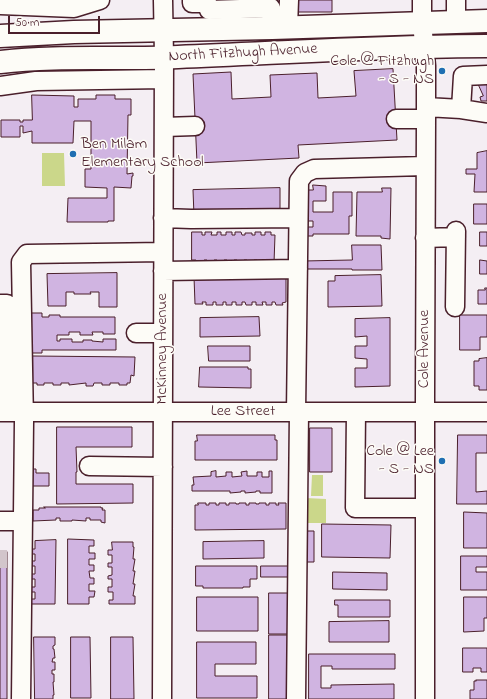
<!DOCTYPE html>
<html>
<head>
<meta charset="utf-8">
<style>
	body { margin:0 }
	#map { position:relative; width:487px; height:699px; overflow:hidden; background:#f4eef3; font-family:"Indie Flower",sans-serif }
	canvas { display:block }
	.scale { position:absolute; left:8px; top:16px; width:92px; height:18px; box-sizing:border-box; border:2px solid #4a1f2b; border-top:0; padding-left:5px; font-size:12px; line-height:14px; white-space:nowrap; color:#4a1f2b; -webkit-text-stroke:3px #fdfcf7; paint-order:stroke }
</style>
</head>
<body>
<div id="map">
<canvas width="487" height="699"></canvas>
<div class="scale">50 m</div>
</div>
<script>
const g = document.querySelector('canvas').getContext('2d');
g.lineJoin = 'round';
function fill(path, color) { g.fillStyle = color; g.fill(path, 'evenodd'); }
function stroke(path, color, width, dash) { g.strokeStyle = color; g.lineWidth = width; g.lineCap = dash ? 'butt' : 'round'; g.setLineDash(dash || []); g.stroke(path); }
function write(font, color, halo, rows, align = 'center') {
  g.font = font + ' "Indie Flower",sans-serif'; g.lineWidth = 3; g.setLineDash([]); g.textBaseline = 'middle'; g.strokeStyle = halo; g.fillStyle = color; for (const [text, x, y, turn = 0] of rows) {
    g.save(); g.translate(x, y); g.rotate((+turn || 0) * Math.PI / 180); g.textAlign = isNaN(turn) ? turn : align; if (halo) g.strokeText(text, 0, 0); g.fillText(text, 0, 0); g.restore();
  }
}
fill(new Path2D(`
	M42 153H64L65 186H42Z
	M312 475H323V496H311Z
	M306 498 326 499V523H305Z`), '#cbd78a');
const building = new Path2D(`
	M296 0H332V12H296Z
	M393 69 397 140 298 145 299 158 197 163 193 74 231 72 232 99 271 97 270 75 317 73 318 98 356 96 354 71Z
	M477 81H487V101H481L480 97 483 96Z
	M32 95 74 96V107H78V99H96V95H115V99H131V115H128L127 174 133 173V176H132L131 188 114 187V221H108V222H67L68 198H107V188L85 187V169H91V121H74L73 143H32V131L23 133V126H20V137H1V120H20V122H23V120H32Z
	M487 151V192H474L475 174H466V169H477V153Z
	M313 185 326 186V201H313V212H333V192H352V216H349V234H313V236H302V227H313V221H304V190H313Z
	M280 188V210L194 216 193 190Z
	M382 188H391L390 239 381 238V236H356L357 192H382Z
	M474 204H487V224H474Z
	M192 232H202V235H205V232H212L211 235H217V232H221V235H226V232H232V235H235V232H241L242 235H245V233H252V235H255V232H261V235H265V232H271V235H275L274 263H267V260H264V262L257 263V260H254V263H247V260H244V262H237V260H234L235 262H227V260H224V262L217 263V260H214V262H207V260H204V262L196 263V260H192Z
	M480 232H487V246H480Z
	M352 245H381L382 270H352V269H303V261L352 260Z
	M480 260 487 261V274H480Z
	M117 273V307H99V292H90L91 294H74V292H66V306H48L47 274Z
	M286 274V302L282 303 283 305H276L275 302H272V305H266V302H262L263 305H256V302H252V305H246L245 302H242V305H236V302H232V305H226V302H223V305H216V302H213V305H206V302H202L203 304H195L194 277Z
	M381 275 382 306 328 307V281H335V276Z
	M485 288H487V304H478V290H485Z
	M28 313H42V317H49V315H60V317H115V334H103V332H92L93 335H80V332H69V335H57V341H60V339H72V342H83V340H92V341L103 342V339H116V350H42V353H28Z
	M460 315H487V337H480V350H460Z
	M259 317 260 336 200 337V318Z
	M390 318V386L355 387V368H367V359L355 358V346H367V336L355 337V319Z
	M208 346H250V361H209Z
	M33 356 135 357 134 376 131 375 130 383H127V385H119V383H110V385H102V383H94L93 386H86V383L69 385V383H61V385H53V383H44V385H37V383H33Z
	M487 358V390H479V386H474V361H479V359Z
	M200 367H248V369H251V388L199 387Z
	M57 427H132V447H76L77 472H76V484H133V503L57 504Z
	M310 428H332V472H310Z
	M197 435H275V440H277V460H195V441H197Z
	M458 435H487V453H476V492L487 491V504H457Z
	M29 469H36V473H49V486H29Z
	M216 471V477L226 476V472H232V477L242 476 241 472 247 471V476H257V472H262V477H269V471H272V493H260V491H256V492L245 493V491H241V492L230 493V491H192V485H194L193 477 211 476V472Z
	M198 503H206V505H209V503H216V505H219V503H226V505H229V503H236V504H239V503H246V505H249V503H256V504H259V503H266V505H269V503H276V505H279L278 503H286V529L195 530V505H198Z
	M44 507H101V508H103L102 510H105V523L101 522V520H90V518H86V521L72 520V521H60V518H56V520L33 521V510H39V508H45Z
	M464 512 487 513V548H464Z
	M322 524 391 525 390 558 322 557Z
	M302 531H314V562H302Z
	M68 539 94 540V546H89V553H95V559H89V565H94V571H89L90 578H94V584H89V591H95L94 597H89V604H68Z
	M56 540 55 604H30V599H35V592H30V587H35V579H30V574H35V566H30V561H35V554H30V549H35V541Z
	M264 541V558L203 559V542Z
	M112 542H133V547H134L133 559H135L133 571H135L133 584H135L133 596H135V604H109V600H113V592H108V587H112V579H108V576L112 575V567H108V563H112V555H108V550H112Z
	M7 552V699H0V553Z
	M461 556H487V567H476V572H487V590H461Z
	M196 566H257V579H250V587H243V588H203V586H196Z
	M261 566H291V577H261Z
	M333 572 387 573V590L333 589Z
	M269 593H290V634H269Z
	M197 597H258V631H197Z
	M464 597H487V618H484V631L464 632Z
	M335 600H390V617H338V605H335Z
	M389 621V642H329V622Z
	M269 635H288V699H269Z
	M34 637H55V645L53 646V649H54L55 658H53L52 662H55V670H52V674H54V682H53L54 695H53V699H35Z
	M71 637H90L91 698H71Z
	M111 637H133L134 699H111Z
	M197 642H256V664H215V676H257V698H197Z
	M463 648H487V672H481V668H473V672H463Z
	M309 654H395V669H332V666H321V688H331V685L394 684V699H309Z
	M476 680H487V699H470V690H474V681H476Z`);
fill(building, '#d0b4e1');
stroke(building, '#4a1f2b', 1);
stroke(new Path2D(`
	M0 559H7`), '#d2c5cb', 18, [18, 9]);
const minor = new Path2D(`
	M192 0V3H207L209 10 271 8 272 28
	M422 0V22L426 66V119L425 398V699
	M456 0V22
	M0 5 74 8 100 0
	M288 27 289 0
	M0 86 36 81 164 79
	M426 107 461 109 487 113
	M461 109 463 76 487 75
	M396 119H426
	M164 127 195 126
	M163 218 191 219 298 218
	M425 238 456 237
	M163 271 298 269
	M0 304H7L6 412
	M455 307 456 231
	M136 333H163
	M0 412H487
	M296 412 299 181 305 173 314 169 425 166
	M356 412 355 508H425
	M89 466 163 467
	M0 521H23
	M21 699 24 422 21 262 27 254 163 252
	M162 699 164 57 163 0
	M296 699 299 412`);
const major = new Path2D(`
	M0 36 74 32 272 28 487 21
	M0 62C59 55 119 60 178 57 281 53 384 46 487 46`);
stroke(minor, '#4a1f2b', 21);
stroke(major, '#4a1f2b', 25);
stroke(minor, '#fdfcf7', 18);
stroke(major, '#fdfcf7', 22);
for (const [x, y, r, color] of [
	[442,71,4,"#1f6fb2"],
	[73,154,4,"#1f6fb2"],
	[442,461,4,"#1f6fb2"]
]) { const dot = new Path2D(); dot.arc(x, y, r, 0, 2 * Math.PI); g.fillStyle = color; g.fill(dot); stroke(dot, '#fdfcf7', 1.5); }
write('16px', '#4a1f2b', '#fdfcf7', [
	["North Fitzhugh Avenue",243,54,-3],
	["McKinney Avenue",163,349,-90],
	["Cole Avenue",425,349,-90],
	["Lee Street",243,412]
]);
write('16px', '#4a1f2b', '#fdfcf7', [
	["Cole @ Fitzhugh",434,62],
	["- S - NS",434,80],
	["Ben Milam",81,145,"left"],
	["Elementary School",81,163,"left"],
	["Cole @ Lee",434,452],
	["- S - NS",434,470]
], 'right');
</script>
</body>
</html>
